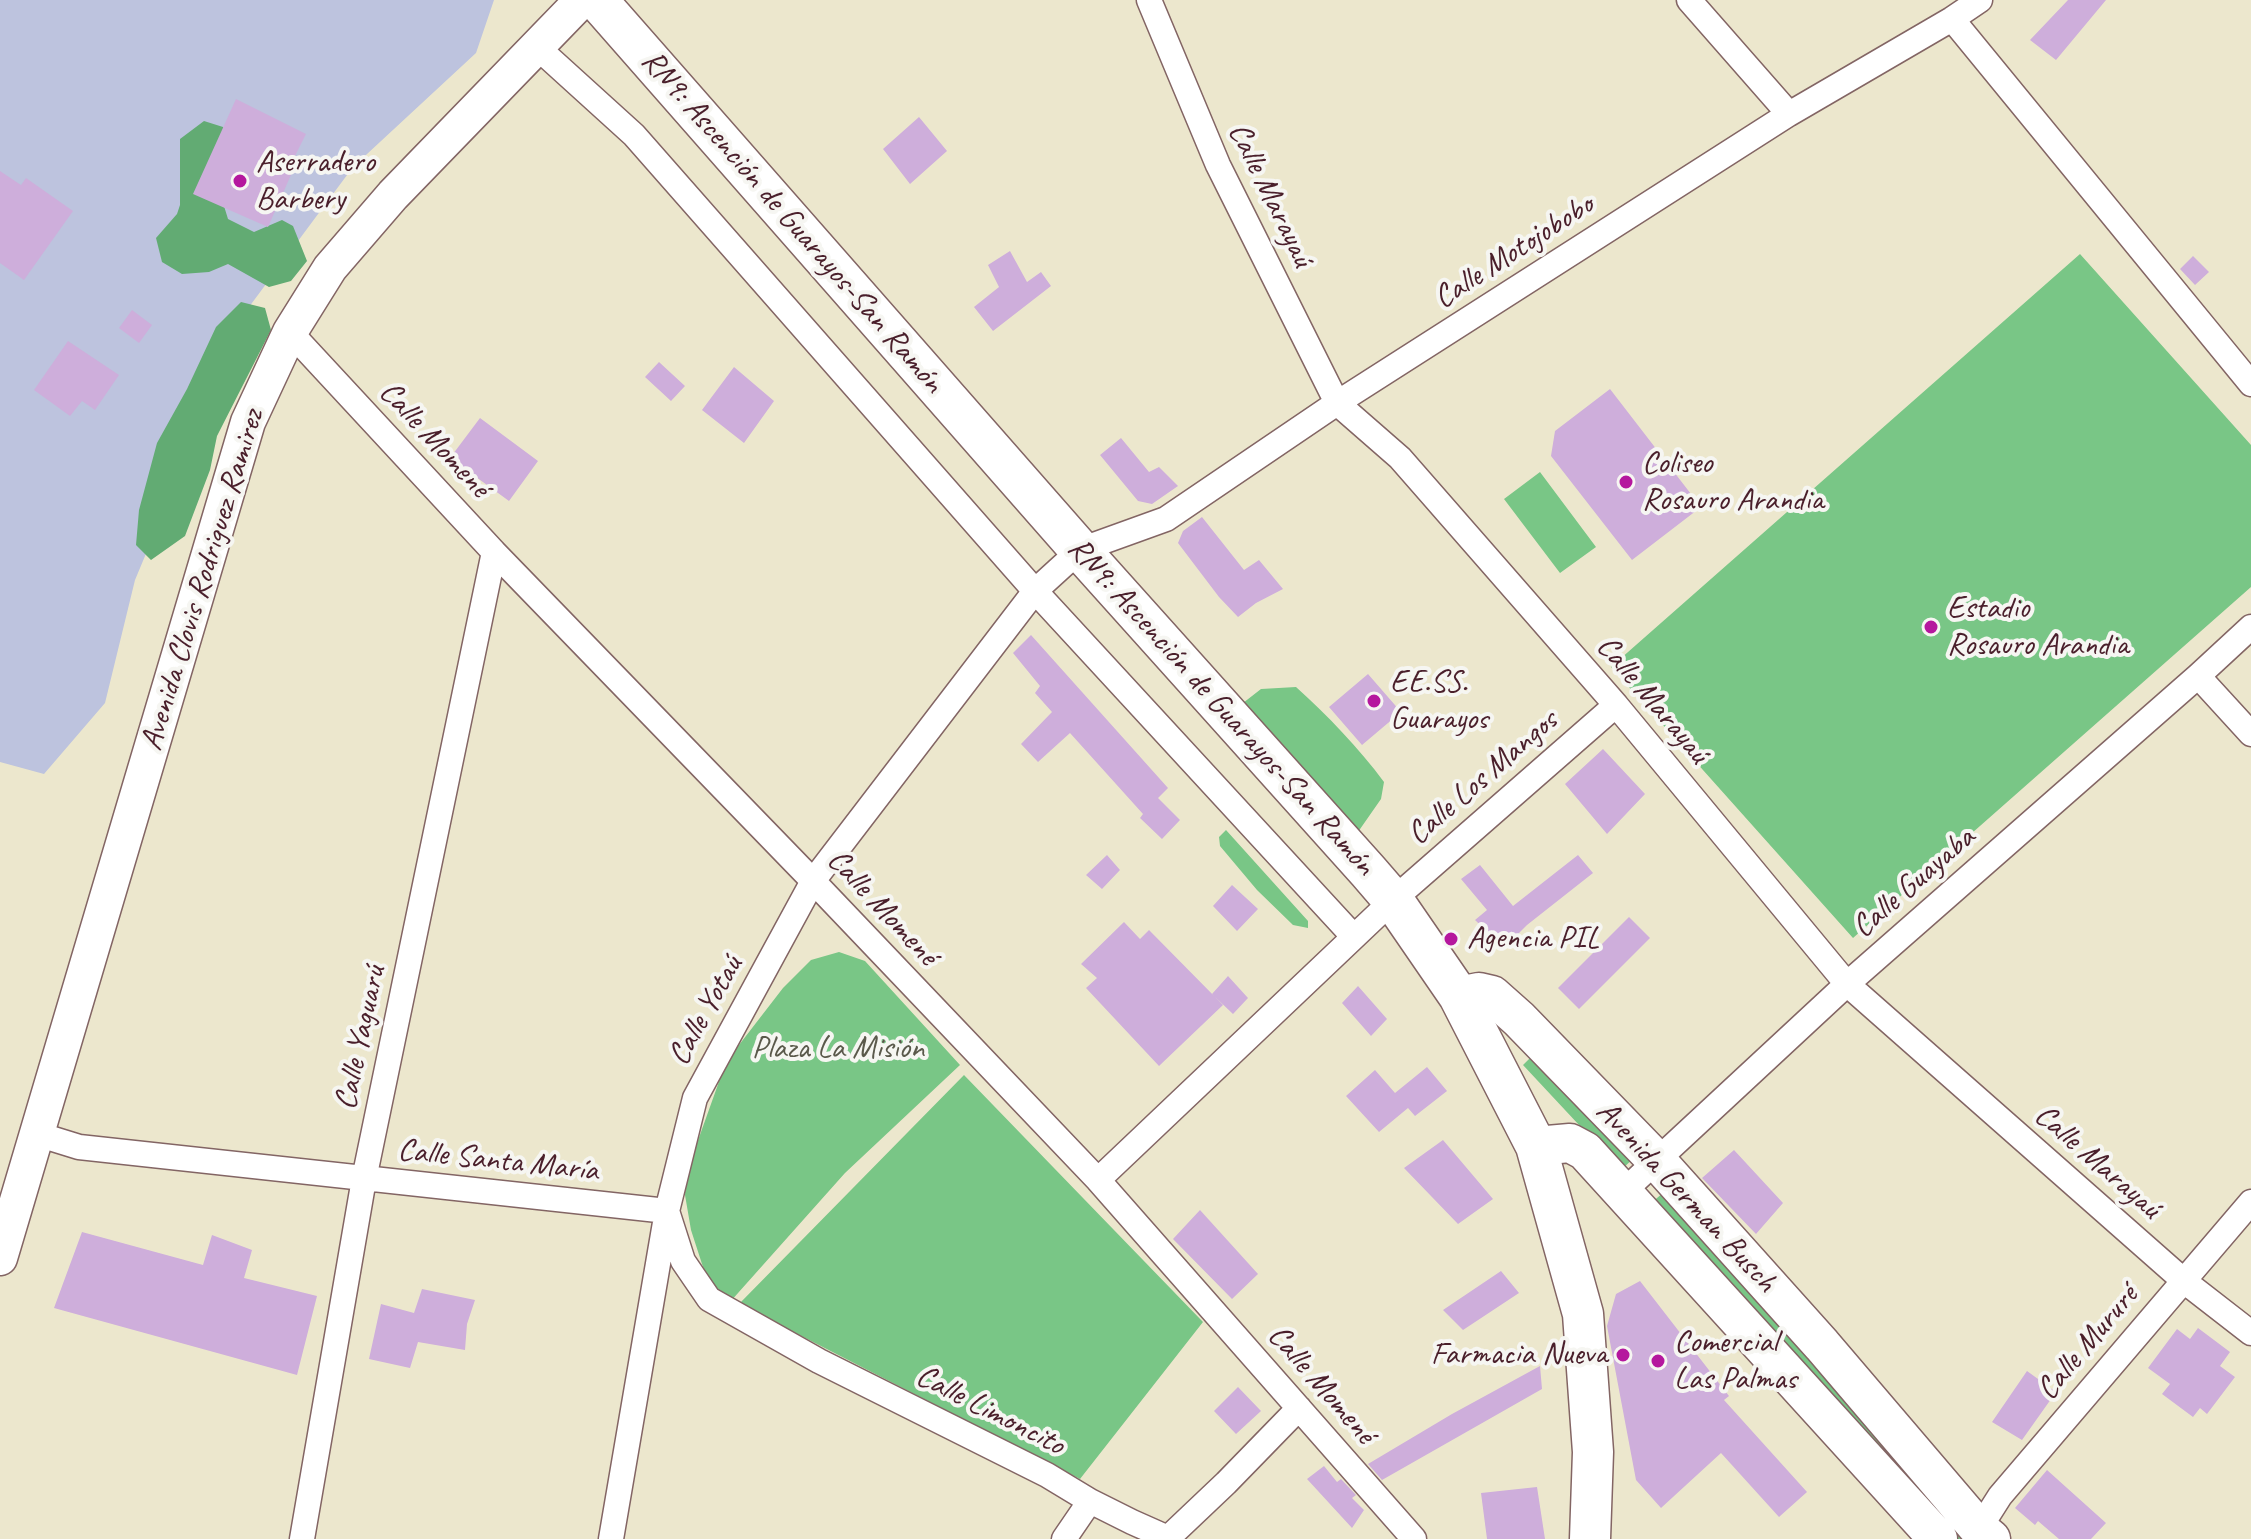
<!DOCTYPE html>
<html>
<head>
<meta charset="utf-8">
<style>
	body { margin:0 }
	canvas { display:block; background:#ece7cd }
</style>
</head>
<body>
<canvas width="2251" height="1539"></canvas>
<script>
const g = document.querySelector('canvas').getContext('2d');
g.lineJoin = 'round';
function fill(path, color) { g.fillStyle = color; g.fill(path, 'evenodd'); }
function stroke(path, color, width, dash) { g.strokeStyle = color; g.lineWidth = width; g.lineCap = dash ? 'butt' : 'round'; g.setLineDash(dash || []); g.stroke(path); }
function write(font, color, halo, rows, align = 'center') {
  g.font = font + ' Caveat,sans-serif'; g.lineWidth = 8; g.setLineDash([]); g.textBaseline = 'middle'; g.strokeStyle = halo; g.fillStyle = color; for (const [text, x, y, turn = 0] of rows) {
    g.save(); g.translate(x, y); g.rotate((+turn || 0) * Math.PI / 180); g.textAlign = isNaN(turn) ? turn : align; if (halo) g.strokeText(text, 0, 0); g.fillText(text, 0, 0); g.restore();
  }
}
fill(new Path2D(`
	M0 0H494L476 53 353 167 249 307 135 580 105 703 44 774 0 762Z`), '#bdc3de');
fill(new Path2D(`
	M2080 254 2251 445V587L1853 938 1611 667Z
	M1540 472 1596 547 1560 573 1504 499Z
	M1296 687C1328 716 1359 748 1384 782L1381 799 1358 832 1243 703 1261 689Z
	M1226 830 1308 921V928L1293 925 1257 890 1220 846 1219 837Z
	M839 952 865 961 960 1065 845 1173 730 1302 712 1290 702 1264 691 1230 685 1195 686 1174 721 1076 732 1054 783 988 811 960Z
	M1532 1056 1635 1157 1621 1170 1523 1065Z
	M964 1075 1203 1322 1080 1479 739 1304Z
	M1671 1186 1980 1539H1955L1650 1204Z`), '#79c686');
fill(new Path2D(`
	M204 121 223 127 230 140 220 193 228 219 254 232 282 220 293 226 307 261 291 281 269 287 228 264 209 272 182 274 162 262 156 238 177 214 180 205V139Z
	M241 302 265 308 271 330 217 436 210 470 185 536 151 560 136 545 139 510 157 443 187 389 216 327Z`), '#62ab73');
fill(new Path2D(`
	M2068 0H2106L2056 60 2030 40Z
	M236 99 306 134 290 166 294 168 268 227 193 194Z
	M919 117 947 151 910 184 883 149Z
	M0 171 21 185 26 178 73 211 24 280 0 263Z
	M1010 251 1027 282 1041 272 1051 286 993 331 974 307 999 287 988 265Z
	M2193 256 2209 272 2195 285 2180 269Z
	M132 310 152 325 139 343 119 328Z
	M68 341 119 375 95 410 82 401 70 416 34 390Z
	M659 362 685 386 671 401 645 377Z
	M734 367 774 401 744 443 702 410Z
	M1610 389 1701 507 1632 560 1551 456 1555 431Z
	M480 418 538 461 509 501 450 458Z
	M1121 438 1149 472 1159 467 1178 486 1152 504 1138 501 1100 455Z
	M1202 517 1244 570 1259 560 1283 589 1256 603 1238 617 1219 597 1178 543 1183 531Z
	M1031 635 1168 788 1158 798 1180 820 1162 839 1140 818 1143 814 1070 733 1038 762 1021 744 1052 712 1035 693 1040 686 1013 653Z
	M1368 674 1401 712 1362 745 1329 707Z
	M1603 749 1645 794 1607 834 1565 784Z
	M1107 855 1120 870 1102 889 1086 875Z
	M1578 855 1593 873 1527 925 1504 948 1475 920 1487 910 1461 879 1480 865 1513 906Z
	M1232 885 1258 909 1237 931 1213 906Z
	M1629 917 1650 938 1579 1009 1558 988Z
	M1124 922 1140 939 1149 930 1223 1005 1159 1066 1086 988 1097 978 1081 964Z
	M1228 976 1248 998 1233 1014 1212 994Z
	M1358 986 1387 1019 1371 1036 1342 1003Z
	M1427 1067 1447 1091 1415 1116 1408 1108 1379 1132 1346 1096 1375 1070 1395 1093Z
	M1443 1140 1493 1199 1458 1224 1404 1168Z
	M1734 1150 1783 1203 1756 1234 1702 1178Z
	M1200 1210 1258 1274 1232 1299 1173 1239Z
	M82 1232 203 1265 212 1235 252 1250 244 1278 317 1296 297 1375 54 1308Z
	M1501 1271 1519 1293 1463 1330 1443 1310Z
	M1640 1281 1729 1396 1724 1400 1807 1492 1779 1517 1721 1453 1661 1508 1636 1480 1607 1326 1616 1294Z
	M422 1289 475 1300 467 1324 465 1350 418 1342 410 1368 369 1359 381 1304 414 1313Z
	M2198 1328 2230 1352 2220 1366 2235 1377 2207 1414 2200 1408 2193 1417 2162 1394 2170 1384 2148 1368 2177 1329 2190 1339Z
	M1540 1366 1542 1389 1382 1480 1368 1464 1452 1414Z
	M2027 1371 2056 1392 2022 1440 1992 1422Z
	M1238 1387 1261 1411 1236 1434 1214 1411Z
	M1324 1466 1337 1482 1341 1479 1356 1495 1352 1498 1364 1510 1352 1528 1307 1479Z
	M2047 1470 2106 1523 2091 1539H2059L2038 1521 2035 1525 2015 1508Z
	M1537 1487 1545 1539H1487L1481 1493Z`), '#ceaedb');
const minor = new Path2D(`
	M1149 0 1218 165 1337 403 1400 458 1616 705 1847 984 2184 1281 2251 1333
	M1689 0 1789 114
	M1952 19 2251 384
	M537 47 634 135 1035 591 1354 937
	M290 332 494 552 813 881 1098 1180 1414 1539
	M2198 676 2251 734
	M37 1134 79 1147 667 1211 683 1261 709 1299 819 1361 1047 1475 1090 1501 1132 1522 1168 1538 1226 1483 1299 1408
	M1098 1180 1393 900 1616 705
	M1624 1191 1847 984 2198 676 2251 627
	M1979 1529 2000 1496 2251 1202
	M302 1539 364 1179 494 552
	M611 1539 667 1211 695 1098 813 881 1035 591 1080 550 1166 519 1337 403 1789 114 1952 19 1980 0
	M1064 1539 1090 1501`);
const secondary = new Path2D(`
	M0 1258 248 422 290 332 330 268 393 195 582 0`);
const primary = new Path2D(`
	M1459 996 1479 992 1492 995 1519 1019 1657 1161 1822 1345 1979 1529 1991 1539
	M1536 1146 1570 1143 1585 1151 1938 1539`);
const trunk = new Path2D(`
	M597 0 1080 550 1368 871 1393 900 1459 996 1536 1146 1583 1314 1593 1452 1590 1539`);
stroke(minor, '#836564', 27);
stroke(secondary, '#836564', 37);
stroke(primary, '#836564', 41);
stroke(trunk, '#836564', 43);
stroke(minor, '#fff', 24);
stroke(secondary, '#fff', 34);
stroke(primary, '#fff', 38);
stroke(trunk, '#fff', 40);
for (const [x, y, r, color] of [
	[240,181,8,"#b5179e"],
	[1626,482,8,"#b5179e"],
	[1931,627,8,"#b5179e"],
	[1374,701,8,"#b5179e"],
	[1451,939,8,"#b5179e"],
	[1623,1355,8,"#b5179e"],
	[1658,1361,8,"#b5179e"]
]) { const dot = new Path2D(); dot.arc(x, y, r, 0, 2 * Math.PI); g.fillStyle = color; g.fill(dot); stroke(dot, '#f6f6f2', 3); }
write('32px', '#4a1f2b', '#f6f6f2', [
	["Aserradero",256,163],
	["Barbery",256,200],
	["Coliseo",1642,464],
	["Rosauro Arandia",1642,501],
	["Estadio",1947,609],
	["Rosauro Arandia",1947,646],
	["EE.SS.",1390,683],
	["Guarayos",1390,720],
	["Agencia PIL",1467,939],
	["Comercial",1674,1343],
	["Las Palmas",1674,1380],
	["Farmacia Nueva",1607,1355,"right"]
], 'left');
write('32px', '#4a1f2b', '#f6f6f2', [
	["Calle Marayaú",1270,195,64],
	["RN9: Ascención de Guarayos-San Ramón",792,222,49],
	["Calle Motojobobo",1514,252,-33],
	["Calle Momené",434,440,47],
	["Avenida Clovis Rodriguez Ramirez",203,580,-73],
	["Calle Marayaú",1652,700,50],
	["RN9: Ascención de Guarayos-San Ramón",1221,707,48],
	["Calle Los Mangos",1483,778,-41],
	["Calle Guayaba",1914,883,-41],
	["Calle Momené",882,908,47],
	["Calle Yotaú",706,1011,-61],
	["Calle Yaguarú",361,1038,-78],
	["Calle Santa María",498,1161,6],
	["Calle Marayaú",2097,1162,41],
	["Avenida German Busch",1686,1197,47],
	["Calle Mururé",2088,1343,-50],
	["Calle Momené",1321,1385,49],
	["Calle Limoncito",990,1411,27]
]);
write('32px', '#5a594b', '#f6f6f2', [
	["Plaza La Misión",838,1049]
]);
</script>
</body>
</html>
